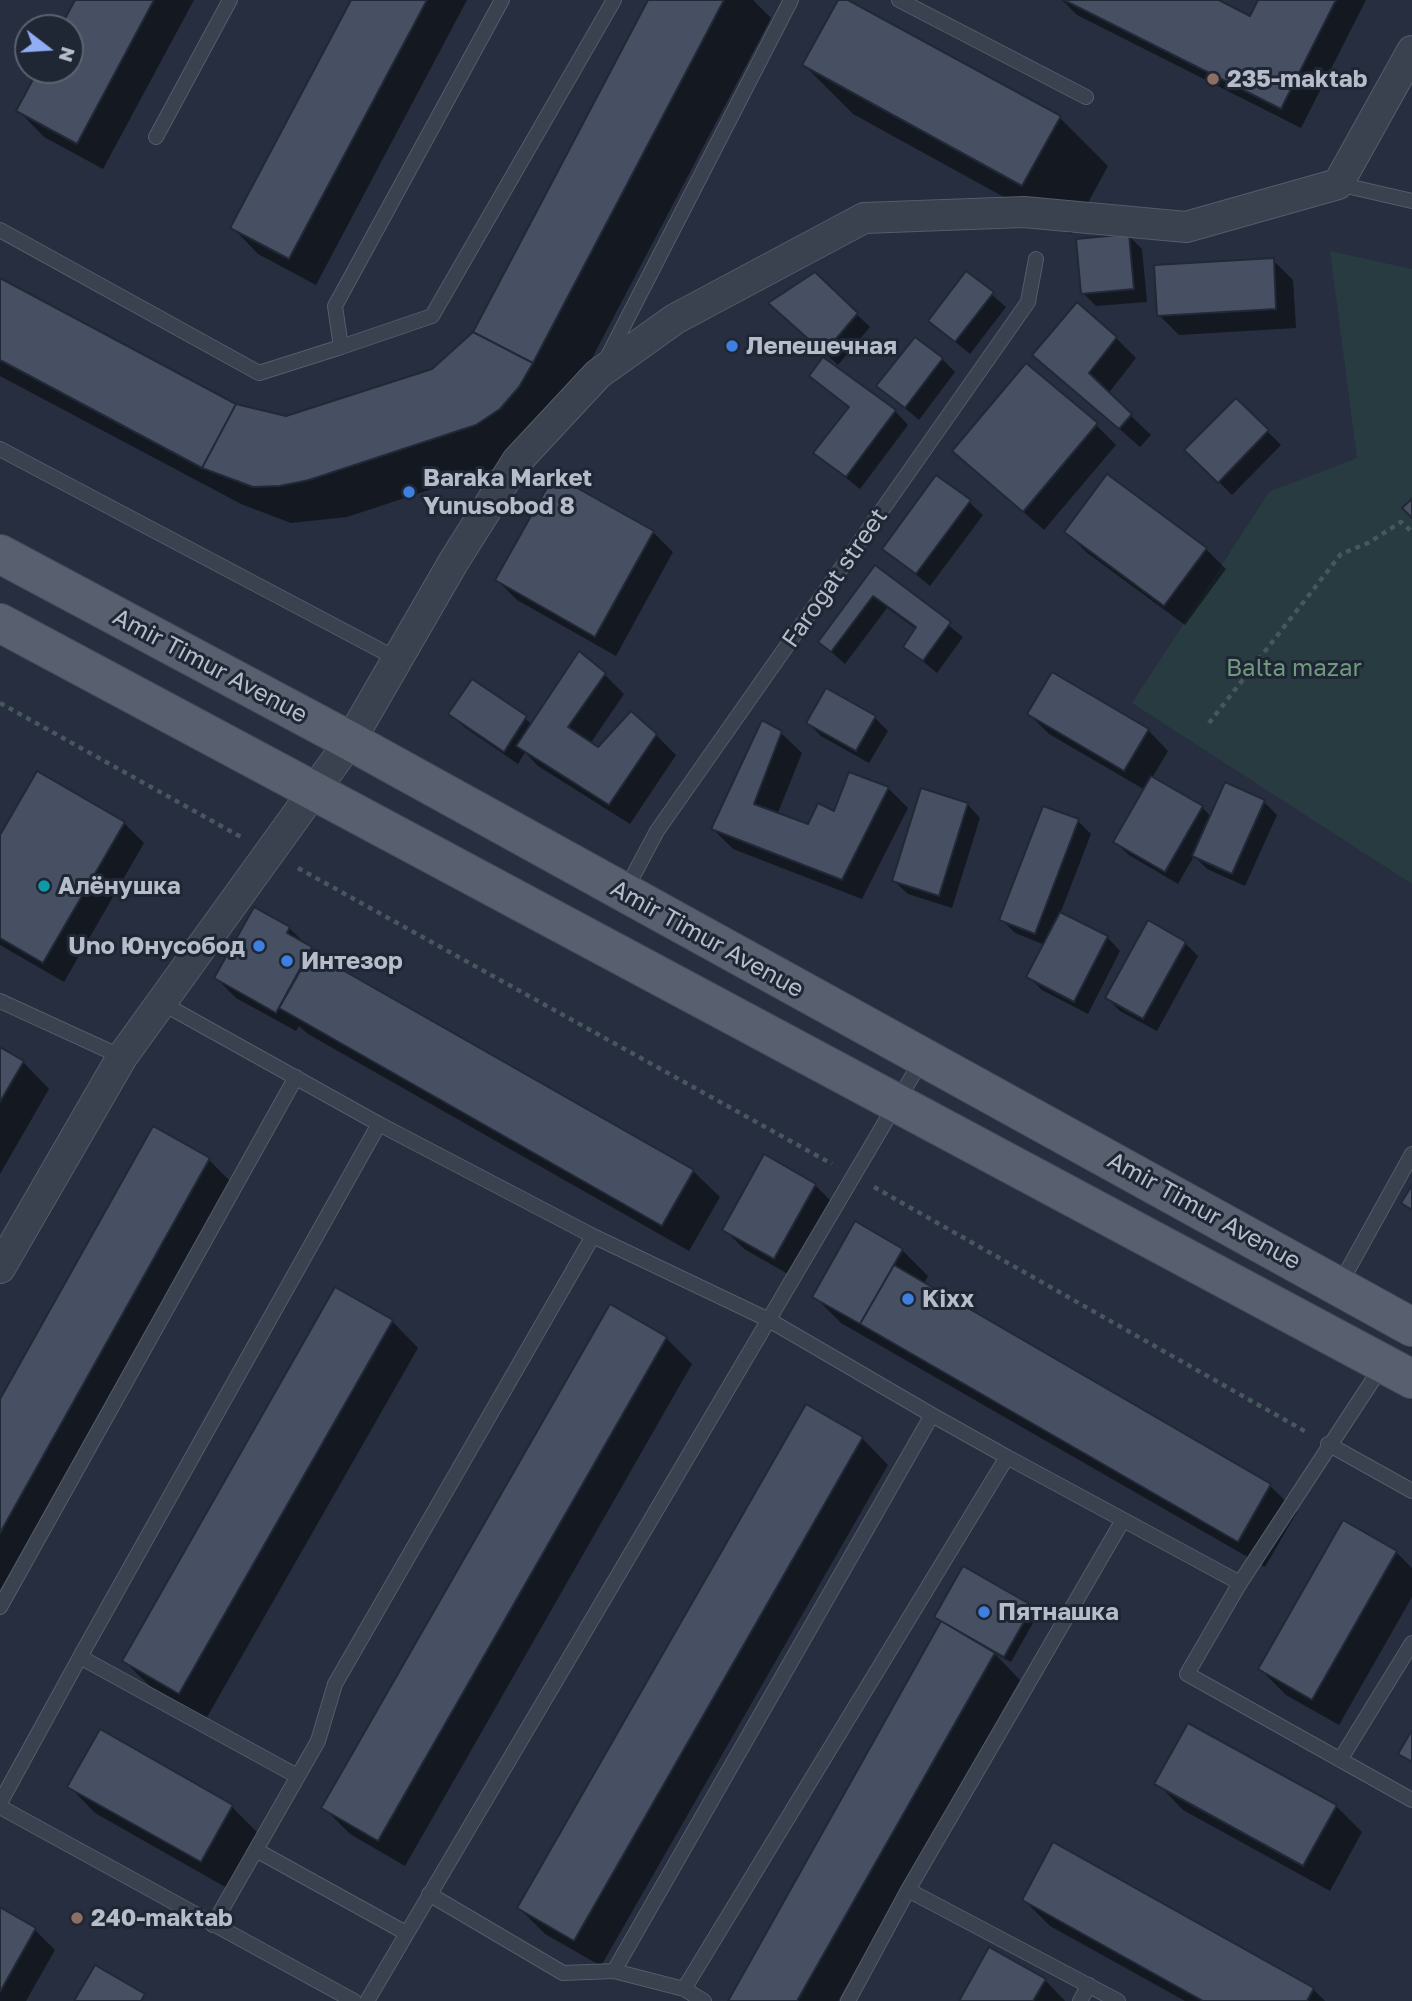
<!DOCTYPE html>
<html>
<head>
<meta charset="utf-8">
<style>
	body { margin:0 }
	#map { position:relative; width:1412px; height:2001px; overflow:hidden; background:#262e3f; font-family:"Golos Text",sans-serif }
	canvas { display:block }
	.north { position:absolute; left:14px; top:14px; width:70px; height:70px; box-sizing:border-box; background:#1f2634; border:2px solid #5c6270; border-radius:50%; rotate:107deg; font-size:19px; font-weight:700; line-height:28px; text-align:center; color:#b7bcca }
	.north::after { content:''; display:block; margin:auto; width:24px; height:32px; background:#91adf4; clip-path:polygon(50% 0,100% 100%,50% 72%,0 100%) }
</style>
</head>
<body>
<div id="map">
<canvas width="1412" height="2001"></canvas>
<div class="north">N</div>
</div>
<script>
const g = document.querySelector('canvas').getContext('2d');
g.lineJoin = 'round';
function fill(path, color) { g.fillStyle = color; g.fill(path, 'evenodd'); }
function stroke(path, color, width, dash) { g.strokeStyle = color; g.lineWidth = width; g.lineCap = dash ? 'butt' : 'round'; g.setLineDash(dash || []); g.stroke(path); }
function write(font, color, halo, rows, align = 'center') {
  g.font = font + ' "Golos Text",sans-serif'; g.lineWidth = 6; g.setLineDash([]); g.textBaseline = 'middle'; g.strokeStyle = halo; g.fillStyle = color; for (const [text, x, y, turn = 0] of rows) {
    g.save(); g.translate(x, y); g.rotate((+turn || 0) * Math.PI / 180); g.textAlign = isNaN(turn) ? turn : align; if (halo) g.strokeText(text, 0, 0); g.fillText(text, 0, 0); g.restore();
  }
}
fill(new Path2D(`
	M1330 251 1412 269V884L1132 703 1269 492 1357 458Z`), '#283b40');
fill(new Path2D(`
	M77 0H194L103 169 44 137 18 110 40 70H70V28H62Z
	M353 0H467L316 285 258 254 232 227Z
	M650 0H753L771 18 570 400 514 462 347 517 291 523 241 504 0 376V280L235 406 286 418 433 371 475 333Z
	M840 0 1060 118 1108 166 1071 234 853 114 804 65Z
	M1062 0H1215L1250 18 1260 0H1366L1301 128 1077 15Z
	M1129 236 1142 249 1147 302 1096 306 1083 293Z
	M1273 260 1293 280 1296 328 1179 335 1159 315Z
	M967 273 1006 307 970 354 930 321Z
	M815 274 870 327 838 365 784 316Z
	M1116 338 1136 358 1108 394 1151 435 1140 447 1035 355Z
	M942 359 955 372 919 420 879 386Z
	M812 375 895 411 908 425 860 489 815 453 850 408Z
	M1236 400 1281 445 1232 495 1187 450Z
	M1096 425 1116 445 1044 530 954 451Z
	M969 502 983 515 930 586 884 548Z
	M653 532 673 552 616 656 517 600 497 580Z
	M1066 532 1206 549 1226 569 1185 625 1086 552Z
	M876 567 963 637 937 673 905 646 916 629 887 608 845 664 820 642Z
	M604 674 624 694 590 744 598 749 656 735 676 755 630 824 538 766 525 752 518 764 464 727 450 714 472 681 532 724Z
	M1029 714 1148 730 1168 751 1152 778 1202 807 1211 817 1264 802 1277 815 1245 886 1207 869 1194 856 1178 884 1129 855 1115 842 1145 790 1049 734Z
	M874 717 888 731 869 763 821 736 808 723Z
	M762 722 781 733 802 753 777 815 808 827 888 788 908 808 862 899 733 849 713 829Z
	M967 804 980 818 952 908 908 894 894 881Z
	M1078 821 1091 834 1060 914 1107 937 1120 951 1088 1014 1042 990 1029 977 1045 945 1015 933 1001 919Z
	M124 823 144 843 64 982 0 945V839Z
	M289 928 324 962 693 1171 720 1197 689 1251 308 1034 299 1026 296 1031 236 998 216 978Z
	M1185 943 1198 956 1157 1031 1120 1011 1107 998Z
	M0 1049 23 1062 49 1089 0 1174Z
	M209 1160 235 1186 0 1606V1403Z
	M815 1185 835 1205 795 1278 744 1249 724 1229Z
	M902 1250 928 1276 923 1285 1270 1486 1297 1512 1265 1567 841 1323 814 1296Z
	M392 1321 418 1348 206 1719 151 1687 124 1661Z
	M666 1338 692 1364 405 1866 350 1834 324 1808Z
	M862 1438 888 1465 601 1966 545 1934 519 1908Z
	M1396 1552 1412 1568V1597L1339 1725 1286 1695 1260 1669Z
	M1032 1607 1038 1614 1011 1662 994 1653 1020 1680 838 2001H730L942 1623 936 1617Z
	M100 1732 232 1807 258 1833 227 1888 95 1813 69 1786Z
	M1157 1783 1336 1806 1362 1832 1330 1891 1183 1810Z
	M1024 1900 1313 1989 1325 2001H1185L1050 1926Z
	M0 1909 35 1930 55 1950 26 2001H0Z
	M1045 1980 1065 2001H961Z`), '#0007');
const building = new Path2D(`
	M75 0H154L77 144 16 111 38 70H70V28H60Z
	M351 0H427L289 259 230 228Z
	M648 0H724L533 363 473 332Z
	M838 0H848L1061 116 1022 186 802 65Z
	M1064 0H1219L1250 16 1258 0H1336L1281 109Z
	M1129 234 1134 289 1081 294 1076 239Z
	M1274 258 1276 309 1157 316 1154 265Z
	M966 271 994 292 955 342 928 321Z
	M815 272 858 313 824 353 768 303Z
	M0 278 236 404 202 468 0 360Z
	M1077 302 1117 337 1089 373 1132 414 1119 429 1032 355Z
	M473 332 533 363 519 387 500 409 476 425 309 480 280 486 253 487 202 468 236 404 286 416 432 369Z
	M915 337 943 358 905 408 876 386Z
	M823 357 896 410 846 477 813 453 849 407 809 376Z
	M1026 363 1098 423 1023 512 952 451Z
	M1236 398 1269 430 1218 483 1184 450Z
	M1107 474 1207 548 1164 606 1064 532Z
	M554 475 654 531 595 637 495 580Z
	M936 475 971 500 916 574 882 549Z
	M1412 499V518L1402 508Z
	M875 565 951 622 923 661 903 647 916 627 873 596 831 652 818 642Z
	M579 651 606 673 568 727 598 747 631 711 657 734 609 805 516 746Z
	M1052 672 1149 729 1124 771 1027 714Z
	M472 679 527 716 504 752 448 714Z
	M826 688 876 716 856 751 806 723Z
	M762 720 782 731 754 804 808 824 818 803 834 811 849 772 889 787 842 880 711 829Z
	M37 771 125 822 43 963 0 938V835Z
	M1151 776 1203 806 1165 872 1113 842Z
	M1225 782 1265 800 1232 874 1192 856Z
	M921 788 968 803 939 896 892 881Z
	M1043 806 1079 819 1035 934 999 920Z
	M254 907 290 927 287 933 312 947 276 1013 214 978Z
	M1060 912 1108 936 1074 1002 1026 977Z
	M1148 920 1186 942 1143 1019 1105 998Z
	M311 952 694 1170 662 1226 279 1008Z
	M0 1047 24 1061 0 1102Z
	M153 1126 210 1158 0 1533V1399Z
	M764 1154 816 1184 774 1259 722 1230Z
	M1412 1185V1210L1401 1203Z
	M855 1221 903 1249 860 1324 812 1297Z
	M894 1265 1271 1484 1238 1542 860 1324Z
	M335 1287 393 1320 179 1694 122 1661Z
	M610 1304 667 1337 378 1841 321 1808Z
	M806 1404 863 1437 574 1941 517 1908Z
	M1343 1520 1397 1551 1312 1700 1258 1669Z
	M963 1566 1033 1606 1004 1657 934 1617Z
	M941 1621 995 1653 797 2001H728Z
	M1188 1723 1337 1805 1303 1866 1154 1784Z
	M100 1729 233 1805 201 1862 67 1787Z
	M1412 1730V1762L1398 1754Z
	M1053 1842 1314 1988 1307 2001H1203L1022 1900Z
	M0 1907 36 1928 0 1992Z
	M989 1947 1046 1979 1033 2001H959Z
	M95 1965 145 1994 141 2001H74Z`);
fill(building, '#475063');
stroke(building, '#212836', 2);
const lane = new Path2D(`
	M899 0 1086 97
	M156 137 230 0
	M1338 184 1412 201
	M0 230 259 373 341 347 335 306 502 0
	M341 347 432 316 614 0
	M606 360 791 0
	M0 449 399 660
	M624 893 657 831 1028 302 1036 259
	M0 1001 122 1057
	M160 1002 379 1124 593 1236 335 1684 318 1741 213 1925
	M593 1236 769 1320 932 1415 614 1971
	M1340 1284 1412 1154
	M932 1415 1007 1457
	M1328 1444 1412 1491
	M1240 1583 1187 1674 1412 1800
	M0 1607 296 1077
	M1340 1760 1412 1643
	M297 1776 80 1657 379 1124
	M0 1803 80 1657
	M0 1807 354 2001
	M256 1850 406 1933
	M908 1890 1118 2001
	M429 1894 563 1973 614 1971 684 1989 704 2001
	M684 1989 1007 1457 1240 1583 1382 1366
	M367 2001 923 1058
	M848 2001 908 1890 1123 1520
	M1080 2001 1089 1985`);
const street = new Path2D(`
	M0 1268 122 1057 350 741 454 561 517 461 598 374 675 319 864 218 1024 212 1186 227 1338 184 1412 51`);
const primary = new Path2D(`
	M0 554 350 741 1412 1327
	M0 623 1412 1379`);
stroke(lane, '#555c6a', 16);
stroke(street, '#555c6a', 32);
stroke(primary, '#444a58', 40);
stroke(new Path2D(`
	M0 703 241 837
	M1209 723 1341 554 1368 543 1401 522 1412 532
	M298 868 832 1164
	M874 1187 1308 1433`), '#46585d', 4.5, [5, 5]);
stroke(lane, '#3a414f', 14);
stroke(street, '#3a414f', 30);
stroke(primary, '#58606f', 38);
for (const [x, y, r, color] of [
	[1213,79,7,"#8d6e63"],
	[732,346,7,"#3f7fe0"],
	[409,492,7,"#3f7fe0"],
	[44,886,7,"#0f9aa8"],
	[259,946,7,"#3f7fe0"],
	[287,961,7,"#3f7fe0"],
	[908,1299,7,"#3f7fe0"],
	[984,1612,7,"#3f7fe0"],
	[77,1918,7,"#8d6e63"]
]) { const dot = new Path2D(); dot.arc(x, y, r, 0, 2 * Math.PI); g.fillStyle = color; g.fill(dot); stroke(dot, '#1f2634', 2.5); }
write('bold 24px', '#b7bcca', '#1f2634', [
	["235-maktab",1227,79],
	["Лепешечная",746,346],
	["Baraka Market",423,478],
	["Yunusobod 8",423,506],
	["Алёнушка",58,886],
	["Uno Юнусобод",245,946,"right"],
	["Интезор",301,961],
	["Kixx",922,1299],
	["Пятнашка",998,1612],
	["240-maktab",91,1918]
], 'left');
write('24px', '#b7bcca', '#1f2634', [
	["Farogat street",835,578,-55],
	["Amir Timur Avenue",210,666,28],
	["Amir Timur Avenue",707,939,29],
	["Amir Timur Avenue",1204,1211,29]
]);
write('24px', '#6f9a7d', '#1f2634', [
	["Balta mazar",1294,668]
]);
</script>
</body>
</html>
